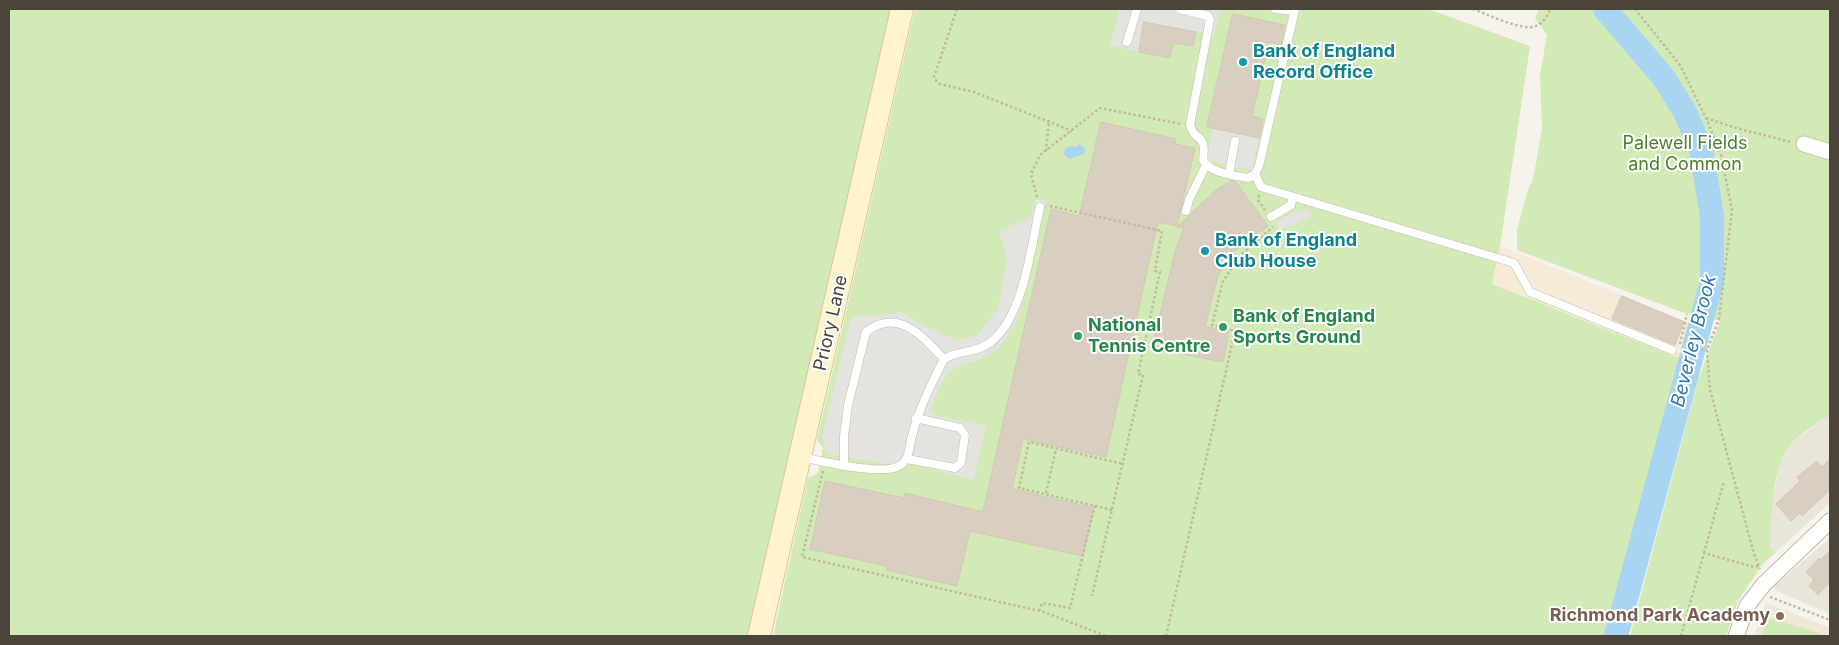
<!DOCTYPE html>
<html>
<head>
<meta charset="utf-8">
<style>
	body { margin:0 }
	#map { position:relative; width:1839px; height:645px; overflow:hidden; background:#f6f3ec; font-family:Inter,sans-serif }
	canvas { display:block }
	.frame { position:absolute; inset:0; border:10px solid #4b4439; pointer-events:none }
</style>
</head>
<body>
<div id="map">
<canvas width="1839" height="645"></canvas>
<div class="frame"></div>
</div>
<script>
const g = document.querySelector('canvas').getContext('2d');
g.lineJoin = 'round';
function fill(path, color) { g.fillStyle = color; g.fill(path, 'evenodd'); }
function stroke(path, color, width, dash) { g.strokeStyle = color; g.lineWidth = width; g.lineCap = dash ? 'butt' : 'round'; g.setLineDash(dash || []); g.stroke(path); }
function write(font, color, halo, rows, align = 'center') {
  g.font = font + ' Inter,sans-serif'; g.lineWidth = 4; g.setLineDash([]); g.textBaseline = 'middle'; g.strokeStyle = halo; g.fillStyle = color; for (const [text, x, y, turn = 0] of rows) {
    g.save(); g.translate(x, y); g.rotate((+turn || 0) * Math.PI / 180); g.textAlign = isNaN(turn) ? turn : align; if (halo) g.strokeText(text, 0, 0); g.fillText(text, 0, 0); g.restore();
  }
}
fill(new Path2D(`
	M1830 415V503L1776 552 1770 548 1772 505 1780 464 1790 444Z
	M1830 538V614L1775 590 1774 586Z`), '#eae5da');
fill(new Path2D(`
	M1500 246 1689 322 1681 359 1492 284Z`), '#f7ead8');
fill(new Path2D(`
	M1766 603 1830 628V636H1754Z`), '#efe8d6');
fill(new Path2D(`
	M9 9H891L749 636H9Z
	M915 9H1428L1530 46 1500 246 1492 284 1681 359 1604 636H773L808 478 818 473 823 448 817 440Z
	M1539 9H1830V415C1820 422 1797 436 1790 445 1771 471 1772 517 1770 548L1776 552 1762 565 1738 601 1726 636H1630L1698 380 1720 321 1687 314 1517 250V230L1528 189 1533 180 1542 128 1540 75 1547 35 1535 19Z
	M1768 617 1827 636H1762Z`), '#d2eab5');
fill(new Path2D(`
	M1120 9H1221L1214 33 1196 32 1144 23 1139 52 1110 45Z
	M1213 128 1259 138 1252 170 1206 160Z
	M1036 200 1046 201 1020 316 999 348 981 359 955 367 942 382 930 409 934 415 986 426 974 480 912 464H887L828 454 822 439 851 316H879L901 312 927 327 956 340 977 336 998 308 1007 258 999 231 1031 217Z
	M1307 208 1311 217 1279 230 1276 220Z`), '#e5e3e0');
fill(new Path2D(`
	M1080 144 1085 148 1084 154 1069 159 1064 154 1065 149 1070 146 1076 147Z`), '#a9d4f2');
stroke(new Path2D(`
	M1605 9 1664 78 1685 112 1701 149 1712 216V281L1616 636`), '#a9d4f2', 24);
const building = new Path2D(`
	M1233 14 1285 25 1281 45 1269 42 1252 116 1263 119 1259 138 1207 127Z
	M1144 22 1196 32 1193 46 1173 43 1170 58 1139 52Z
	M1101 122 1176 139 1175 144 1195 148 1177 226 1158 222 1106 457 1023 439 1012 489 1094 508 1083 556 970 531 957 586 886 570 887 566 810 549 825 481 904 498 905 493 983 512 1051 209 1079 216Z
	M1230 181H1235L1268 226 1231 254 1218 276 1205 326 1229 332 1223 362 1152 348 1176 248 1184 228 1177 227 1214 192Z
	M1622 296 1684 322 1675 345 1612 319Z
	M1830 459V490L1802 516 1800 513 1791 521 1776 504 1800 481 1797 477 1817 461 1822 467Z
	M1830 551V582L1818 595 1809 586 1814 580 1806 572 1819 558 1820 560Z`);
fill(building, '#d8cfc1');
stroke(building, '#d3c7b4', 1);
const lane = new Path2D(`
	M1180 9 1208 16 1210 19 1190 125C1195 144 1207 131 1203 160 1212 174 1233 175 1248 178L1255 174 1259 166 1295 9
	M1275 9 1294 11
	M1127 42 1137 9
	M1229 174 1235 141
	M1255 174 1261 187 1514 263 1530 292 1672 350
	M1186 211 1189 200 1206 165
	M1271 217 1291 205 1293 197
	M801 457C822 461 881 476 899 466 909 461 909 449 911 440 918 410 931 385 944 359
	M907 459 955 468 961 463 965 435 960 428 916 418
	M844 466V436L848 405 866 332C898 307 922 336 944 359 959 350 977 353 991 342 1024 316 1031 246 1040 207`);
const street = new Path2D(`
	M1804 144 1830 152
	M1736 636 1747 606 1764 584 1830 521`);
const secondary = new Path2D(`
	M759 636 902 9`);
stroke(lane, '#c2bbae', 9);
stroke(street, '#c2bbae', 17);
stroke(secondary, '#d6c79b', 24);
stroke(new Path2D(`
	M957 9 934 77 935 80 940 84 974 92 1072 131
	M1473 9C1486 14 1524 32 1536 26 1544 23 1547 15 1551 9
	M1635 9 1680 65 1706 118 1721 155 1732 210 1719 319 1707 350 1710 390 1754 554 1760 569
	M1706 118 1736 128 1791 142
	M1046 151 1049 120
	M1259 195 1258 200 1265 210
	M1037 197 1031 174 1040 155 1100 108 1181 124
	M1050 206 1162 231 1155 271 1160 272 1138 374 1143 375 1092 596
	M1680 344 1687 314
	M1681 351 1707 350
	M823 471 802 557 1044 612 1106 636
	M1046 493 1056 449
	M1112 510 1019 488 1029 442 1123 464
	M1704 553 1724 481
	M1770 597 1830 620
	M1039 611 1042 603 1070 608 1095 505
	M1166 636 1235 331 1212 325 1223 281 1241 255 1273 227
	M1681 636 1704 553 1754 567 1759 566`), '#c4b79f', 2.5, [2.5, 2.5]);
stroke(lane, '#fff', 8);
stroke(street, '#fff', 15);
stroke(secondary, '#fff3cd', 22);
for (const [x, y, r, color] of [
	[1243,62,5,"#0f9aa8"],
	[1205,251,5,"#0f9aa8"],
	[1223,327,5,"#2e9e5b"],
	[1078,336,5,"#2e9e5b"],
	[1780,616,5,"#8d6e63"]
]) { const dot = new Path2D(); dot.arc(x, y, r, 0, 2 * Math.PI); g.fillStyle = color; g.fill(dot); stroke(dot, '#fff', 2); }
write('bold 18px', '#0d838f', '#fff', [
	["Bank of England",1253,52],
	["Record Office",1253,73],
	["Bank of England",1215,241],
	["Club House",1215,262]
], 'left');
write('18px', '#4a7f2a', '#fff', [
	["Palewell Fields",1685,144],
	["and Common",1685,165]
]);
write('bold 18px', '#27864d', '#fff', [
	["Bank of England",1233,317],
	["Sports Ground",1233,338],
	["National",1088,326],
	["Tennis Centre",1088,347]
], 'left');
write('18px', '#4b4439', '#fff', [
	["Priory Lane",831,323,-77]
]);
write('bold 18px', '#785e54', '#fff', [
	["Richmond Park Academy",1770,616]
], 'right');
write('italic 19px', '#2e7ab2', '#fff', [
	["Beverley Brook",1694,341,-76]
]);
</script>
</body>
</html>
